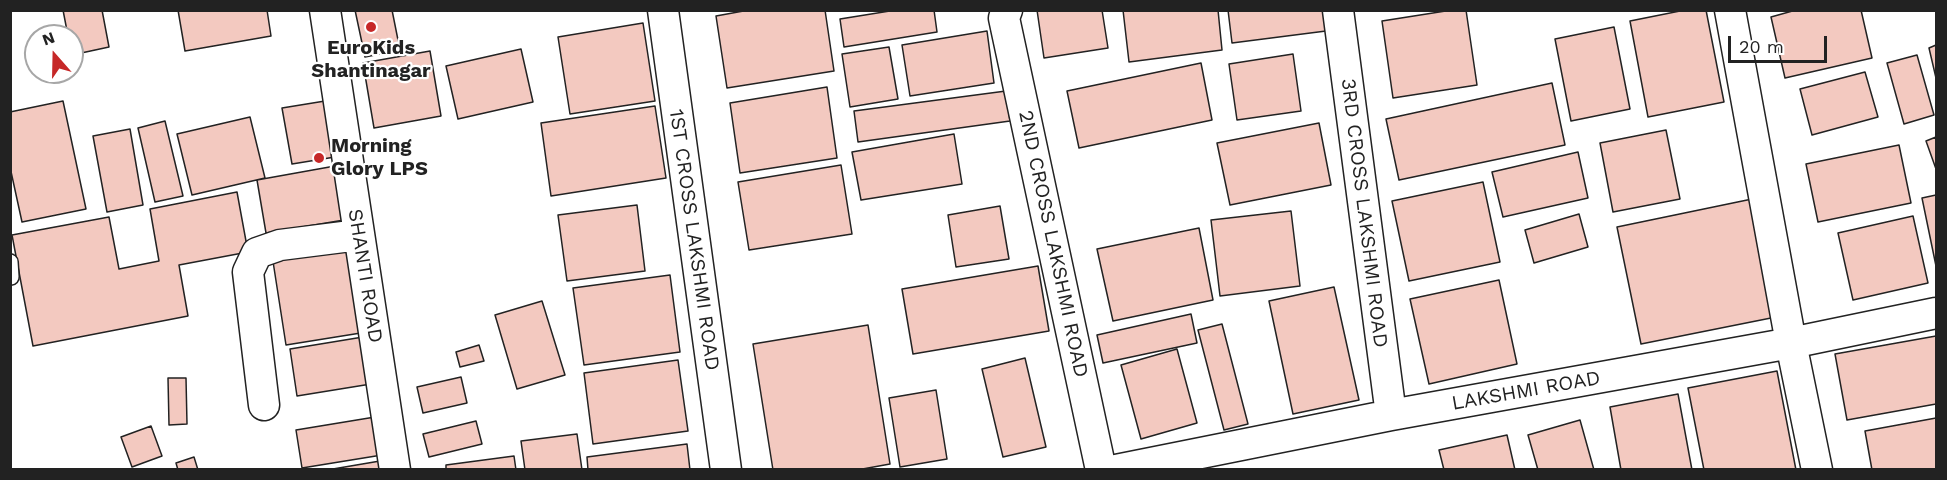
<!DOCTYPE html>
<html>
<head>
<meta charset="utf-8">
<style>
	body { margin:0 }
	#map { position:relative; width:1947px; height:480px; overflow:hidden; background:#fff; font-family:"Work Sans",sans-serif }
	canvas { display:block }
	.frame { position:absolute; inset:0; border:12px solid #222; pointer-events:none }
	.north { position:absolute; left:24px; top:24px; width:60px; height:60px; box-sizing:border-box; background:#fff; border:2px solid #a7a7a7; border-radius:50%; rotate:340deg; font-size:16px; font-weight:700; line-height:24px; text-align:center; color:#222 }
	.north::after { content:''; display:block; margin:auto; width:21px; height:27px; background:#c62828; clip-path:polygon(50% 0,100% 100%,50% 72%,0 100%) }
	.scale { position:absolute; left:1728px; top:36px; width:99px; height:27px; box-sizing:border-box; border:3px solid #222; border-top:0; padding-left:8px; font-size:18px; line-height:21px; white-space:nowrap; color:#222; -webkit-text-stroke:4px #fff; paint-order:stroke }
</style>
</head>
<body>
<div id="map">
<canvas width="1947" height="480"></canvas>
<div class="frame"></div>
<div class="north">N</div>
<div class="scale">20 m</div>
</div>
<script>
const g = document.querySelector('canvas').getContext('2d');
g.lineJoin = 'round';
function fill(path, color) { g.fillStyle = color; g.fill(path, 'evenodd'); }
function stroke(path, color, width, dash) { g.strokeStyle = color; g.lineWidth = width; g.lineCap = dash ? 'butt' : 'round'; g.setLineDash(dash || []); g.stroke(path); }
function write(font, color, halo, rows, align = 'center') {
  g.font = font + ' "Work Sans",sans-serif'; g.lineWidth = 4.5; g.setLineDash([]); g.textBaseline = 'middle'; g.strokeStyle = halo; g.fillStyle = color; for (const [text, x, y, turn = 0] of rows) {
    g.save(); g.translate(x, y); g.rotate((+turn || 0) * Math.PI / 180); g.textAlign = isNaN(turn) ? turn : align; if (halo) g.strokeText(text, 0, 0); g.fillText(text, 0, 0); g.restore();
  }
}
const building = new Path2D(`
	M63 10H102L109 47 72 55V36H68Z
	M178 10H267L271 36 185 51Z
	M355 10H392L400 50 365 57Z
	M749 10H825L834 71 727 88 716 16Z
	M896 10H934L937 32 844 47 840 19Z
	M1037 10H1102L1108 48 1044 58Z
	M1123 10H1218L1222 50 1129 62Z
	M1228 10H1323L1326 31 1232 43Z
	M1452 10H1466L1477 85 1393 98 1382 21Z
	M1685 10H1706L1724 102 1648 117 1630 21Z
	M1796 10H1861L1872 58 1785 78 1771 17Z
	M643 23 655 101 570 114 558 37Z
	M1614 27 1630 109 1571 121 1555 39Z
	M987 31 994 83 910 96 902 45Z
	M1936 45V78L1929 48Z
	M889 47 898 99 850 107 842 54Z
	M521 49 533 102 458 119 446 66Z
	M430 51 441 116 374 128 363 63Z
	M1293 54 1301 111 1237 120 1229 64Z
	M1917 55 1934 115 1904 124 1887 63Z
	M1201 63 1212 120 1079 148 1067 91Z
	M1865 72 1878 117 1812 135 1800 89Z
	M1552 83 1565 145 1399 180 1386 119Z
	M827 87 837 158 740 173 730 103Z
	M1006 91 1010 121 858 142 854 111Z
	M63 101 86 209 22 222 10 167V112Z
	M325 101 335 157 292 164 282 108Z
	M655 106 666 178 551 196 541 123Z
	M250 117 265 178 192 195 177 134Z
	M165 121 183 196 155 202 138 128Z
	M1319 123 1331 185 1230 205 1217 143Z
	M130 129 143 205 107 212 93 136Z
	M1666 130 1680 199 1613 212 1600 143Z
	M954 134 962 184 861 200 852 152Z
	M1936 137V169L1926 141Z
	M1899 145 1911 203 1818 222 1806 164Z
	M1578 152 1588 198 1503 217 1492 172Z
	M841 165 852 234 749 250 738 182Z
	M335 166 344 220 266 233 257 180Z
	M1483 182 1500 262 1409 281 1392 201Z
	M237 192 248 252 179 265 188 316 33 346 12 235 109 217 119 269 159 261 150 209Z
	M1936 195V266L1922 198Z
	M1752 199 1776 317 1641 344 1617 227Z
	M637 205 645 271 567 281 558 215Z
	M1000 206 1009 259 956 267 948 215Z
	M1291 211 1300 286 1220 296 1211 220Z
	M1579 214 1588 247 1534 263 1525 230Z
	M1913 216 1928 283 1853 300 1838 233Z
	M1199 228 1213 300 1113 321 1097 249Z
	M352 242 367 332 286 345 272 255Z
	M1038 266 1049 331 913 354 902 289Z
	M670 275 680 352 584 365 573 288Z
	M1499 280 1517 364 1429 384 1410 299Z
	M1334 287 1359 400 1293 414 1269 301Z
	M542 301 565 375 517 389 495 315Z
	M1191 314 1197 343 1103 363 1097 335Z
	M1222 324 1248 424 1224 430 1198 330Z
	M868 325 890 464 857 470H773L753 344Z
	M1936 336V404L1847 420 1835 354Z
	M363 337 371 384 297 396 290 349Z
	M479 345 484 361 460 367 456 352Z
	M1177 349 1197 423 1141 439 1121 365Z
	M1025 358 1046 447 1003 457 982 369Z
	M678 360 688 431 593 444 584 373Z
	M1777 371 1796 470H1704L1688 388Z
	M461 377 467 403 423 413 417 387Z
	M168 378H186L187 424 169 425Z
	M936 390 947 459 900 467 889 398Z
	M1678 394 1692 470H1621L1610 407Z
	M375 417 382 455 302 468 296 430Z
	M1936 418V470H1872L1865 431Z
	M1580 420 1594 470H1538L1528 435Z
	M476 421 482 444 429 457 423 434Z
	M151 426 162 456 132 467 121 437Z
	M577 434 582 470H525L521 441Z
	M1507 435 1515 470H1444L1439 450Z
	M687 444 690 470H588L587 457Z
	M514 456 516 470H446V465Z
	M194 457 198 470H178L176 463Z
	M380 461 382 470H327Z`);
fill(building, '#f3c9c0');
stroke(building, '#222', 1.5);
const service = new Path2D(`
	M10 262 11 277`);
const minor = new Path2D(`
	M325 10 395 470
	M663 10 726 470
	M1007 10 1004 18 1101 470
	M1338 10 1391 415
	M1730 10 1791 343 1817 470
	M264 405 248 272 257 253 280 245 359 235
	M1116 470 1391 415 1791 343 1936 313`);
stroke(service, '#222', 18);
stroke(minor, '#222', 33);
stroke(service, '#fff', 15);
stroke(minor, '#fff', 30);
for (const [x, y, r, color] of [
	[371,27,6,"#c62828"],
	[319,158,6,"#c62828"]
]) { const dot = new Path2D(); dot.arc(x, y, r, 0, 2 * Math.PI); g.fillStyle = color; g.fill(dot); stroke(dot, '#fff', 2); }
write('bold 20px', '#222', '#fff', [
	["EuroKids",371,48],
	["Shantinagar",371,71],
	["Morning",331,146,"left"],
	["Glory LPS",331,169,"left"]
]);
write('20px', '#222', '#fff', [
	["3RD CROSS LAKSHMI ROAD",1364,213,83],
	["1ST CROSS LAKSHMI ROAD",694,240,82],
	["2ND CROSS LAKSHMI ROAD",1053,244,78],
	["SHANTI ROAD",365,276,81],
	["LAKSHMI ROAD",1526,391,-10]
]);
</script>
</body>
</html>
